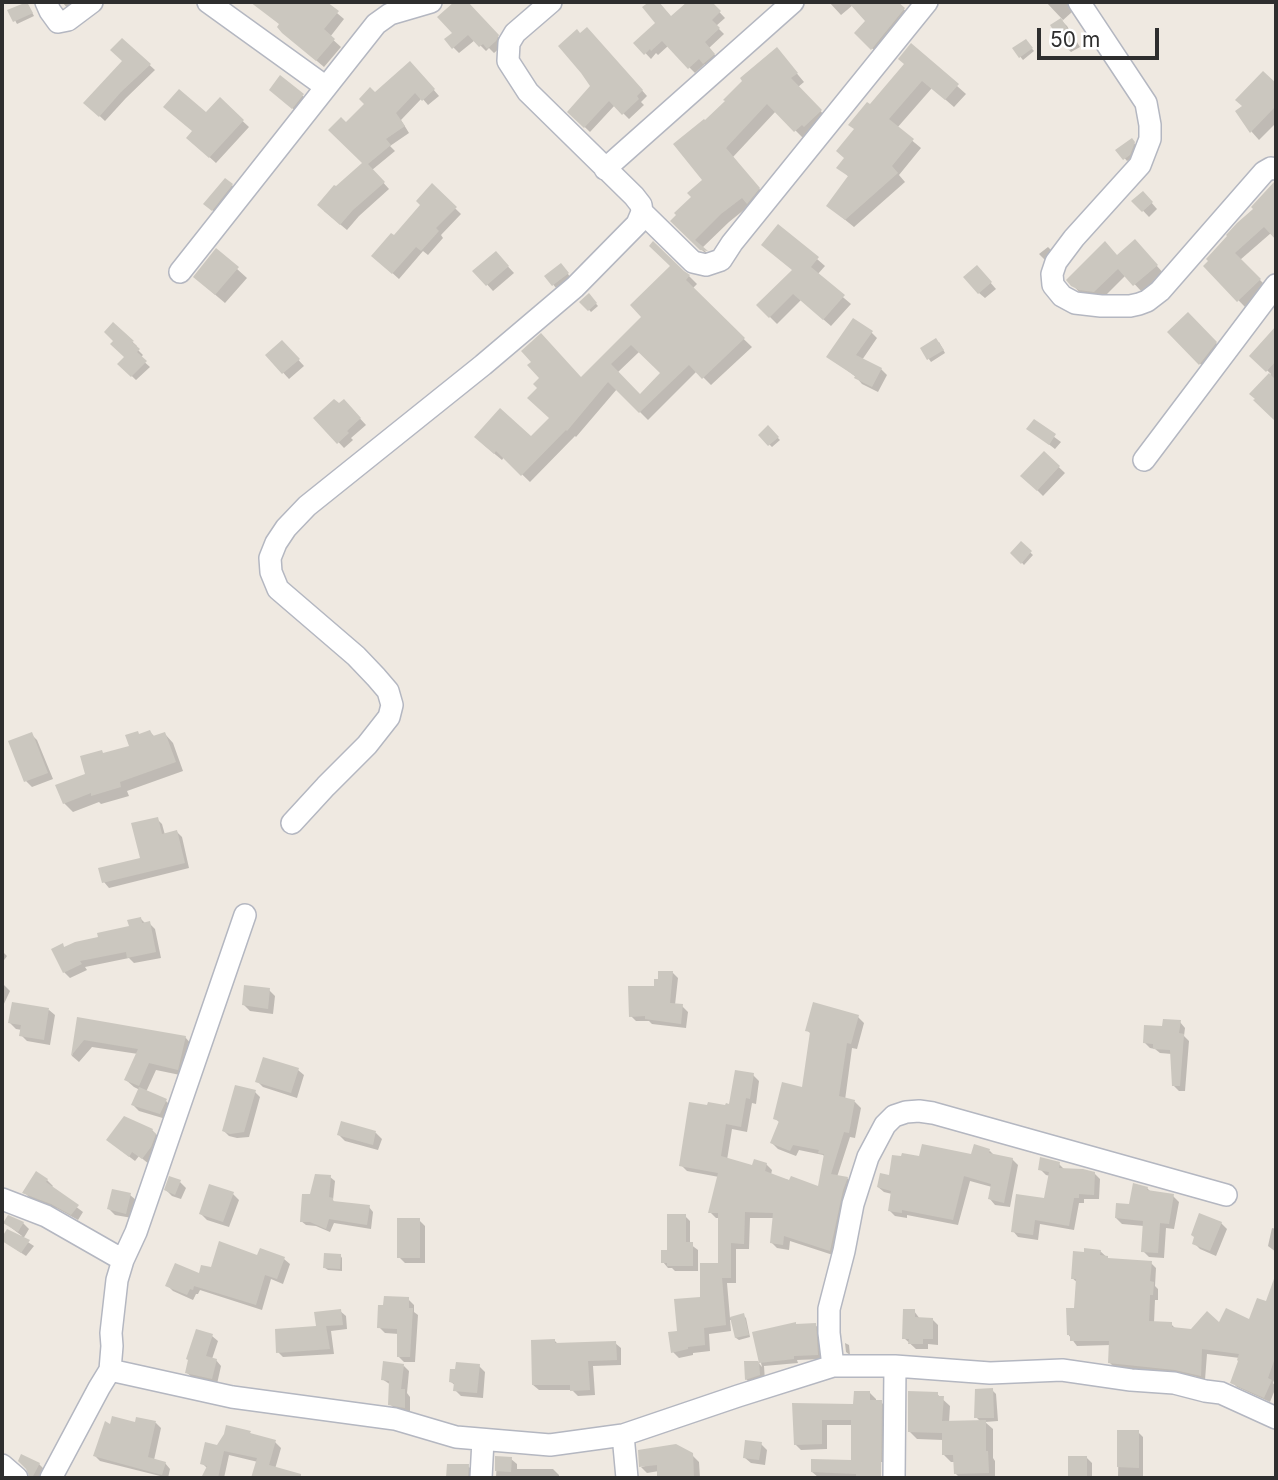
<!DOCTYPE html>
<html>
<head>
<meta charset="utf-8">
<style>
	body { margin:0 }
	#map { position:relative; width:1278px; height:1480px; overflow:hidden; background:#efe9e1; font-family:Inter,sans-serif }
	canvas { display:block }
	.frame { position:absolute; inset:0; border:4px solid #2e2e2e; pointer-events:none }
	.scale { position:absolute; left:1037px; top:28px; width:122px; height:32px; box-sizing:border-box; border:4px solid #2e2e2e; border-top:0; padding-left:9px; font-size:21px; line-height:24px; white-space:nowrap; color:#2e2e2e; -webkit-text-stroke:5px #fff; paint-order:stroke }
</style>
</head>
<body>
<div id="map">
<canvas width="1278" height="1480"></canvas>
<div class="frame"></div>
<div class="scale">50 m</div>
</div>
<script>
const g = document.querySelector('canvas').getContext('2d');
g.lineJoin = 'round';
function fill(path, color) { g.fillStyle = color; g.fill(path, 'evenodd'); }
function stroke(path, color, width, dash) { g.strokeStyle = color; g.lineWidth = width; g.lineCap = dash ? 'butt' : 'round'; g.setLineDash(dash || []); g.stroke(path); }
fill(new Path2D(`
	M62 2H82L70 11Z
	M252 2H324L344 19 330 37 341 47 324 67 291 39 281 25Z
	M457 2H466L503 42 501 47 494 53 489 48 486 51 475 40 459 53 453 47 454 33 440 18Z
	M652 2H660L659 3 672 18 690 2H710L725 18 716 26 724 34 709 48 719 60 710 68 705 64 695 73 668 46 658 55 656 53 651 59 636 43 657 23 645 7Z
	M829 2H896L911 16 879 55 856 33 868 21 853 5 841 15Z
	M1046 2H1073L1072 12 1062 21 1067 26 1080 47 1071 52 1065 46 1053 25 1063 20Z
	M27 3 34 16 17 24 10 11Z
	M580 35H593L647 96 641 102 644 105 629 119 615 105 590 132 569 112 593 86Z
	M122 40 155 70 126 98 105 121 86 103 124 61Z
	M1025 41 1034 51 1023 60 1014 49Z
	M911 45 966 94 954 107 932 88 897 128 921 148 899 175 905 182 854 227 828 206 849 177 839 167 846 159 870 107 906 65Z
	M784 58 804 82 798 87 828 119 803 138 776 111 733 157 766 197 750 205 729 222 702 248 712 258 709 257 673 221 694 197Z
	M416 69 439 96 428 105 422 98 401 120 409 133 390 146 395 151 372 170 389 189 359 216 347 230 324 211 365 163 347 124 375 95Z
	M1263 73 1276 85V123L1259 140 1251 131 1244 106Z
	M277 95 303 96 308 101 299 114Z
	M220 100 249 127 216 163 194 143 206 114Z
	M1132 140 1136 146 1132 158 1127 161 1118 150Z
	M232 185 237 191 218 215 211 209Z
	M1273 185 1276 188V238L1271 233 1240 260 1266 286 1245 307 1205 266 1255 209Z
	M432 186 461 214 441 235 443 238 428 255 423 251 399 279 379 261 394 237 422 206Z
	M1143 193 1157 209 1149 217 1134 201Z
	M1048 247 1052 251 1046 261 1039 254Z
	M1142 249 1164 274 1142 292 1126 275 1102 299 1088 297 1080 293 1072 284 1117 257Z
	M216 250 247 278 225 303 205 286Z
	M501 259 514 273 493 291 475 271Z
	M817 259 825 266 817 275 851 304 831 326 801 300 777 324 758 305Z
	M672 266 689 276 697 284 692 289 752 347 711 385 697 371 648 420 617 389 576 437 575 436 530 482 504 457 502 460 484 445 532 438 551 418 581 379 643 317ZM639 352 663 373 640 396 617 373Z
	M564 268 570 277 556 288 547 277Z
	M982 273 996 289 985 298 979 293Z
	M589 296 598 306 591 312 582 302Z
	M1188 315 1225 352 1209 373 1170 332Z
	M113 324 137 346 136 348 143 355 140 358 150 367 136 380 119 364 126 357Z
	M1276 329V373L1275 375 1276 376V420L1256 400 1257 399 1252 394 1271 374 1251 355Z
	M871 332 877 338 862 360 881 369 887 375 878 392 862 384 856 377 828 356Z
	M282 342 304 366 289 379 267 355Z
	M939 342 945 353 931 362 922 349Z
	M344 401 366 425 351 438 353 440 344 448 316 418 339 406Z
	M1034 422 1061 442 1055 449 1029 429Z
	M768 428 780 440 772 447 760 435Z
	M1044 453 1065 473 1043 496 1023 476Z
	M1021 544 1033 555 1024 565 1013 553Z
	M150 732 155 737 165 734 173 743 183 771 127 791 129 796 101 804 99 802 73 812 64 803 104 755 131 747 140 736Z
	M31 734 37 740 53 779 32 787 26 781Z
	M157 819 162 824 165 835 177 832 182 837 189 868 109 888 104 882 142 860Z
	M141 919 146 924 149 923 155 929 161 958 134 963 129 958 85 967 87 970 70 978 64 972 62 945 65 948 100 938 131 927Z
	M2 951 7 956 2 963Z
	M672 972 678 978 675 1005 682 1006 688 1012 686 1028 652 1024 649 1021H636L631 1016Z
	M2 983 10 991 2 1008Z
	M269 990 275 996 273 1014 250 1011 244 1005Z
	M49 1010 55 1015 50 1045 27 1041 21 1035 22 1030 16 1029 10 1023Z
	M858 1017 864 1023 857 1049 852 1048 845 1100 855 1102 861 1108 855 1138 850 1137 837 1177 847 1178 853 1184 836 1256 790 1241 789 1250 777 1248 771 1242 774 1218H750L749 1249H736V1283H727L730 1318 743 1315 746 1318 750 1337 739 1340 736 1338 733 1320H730L731 1331 709 1334 710 1351 693 1353V1355L679 1358 673 1352 679 1333 702 1298 719 1264 720 1218H716L710 1212 719 1177 687 1171 681 1165 709 1107 731 1106 753 1075 759 1081 756 1104 752 1103 747 1132 732 1129 727 1160 753 1168 766 1164 772 1170 771 1175 820 1189 825 1157 823 1155 799 1150 796 1156 778 1149 772 1143 780 1123 775 1118 804 1090 812 1035 807 1030Z
	M78 1019 185 1037 192 1045 185 1076 156 1070 146 1092 166 1101 172 1107 166 1119 139 1111 133 1105 140 1090 134 1087 126 1080 138 1054 92 1047 79 1062 72 1056Z
	M1180 1022 1185 1028 1184 1036 1189 1041 1185 1091H1179L1173 1085 1172 1054 1160 1053 1155 1049 1150 1048 1145 1043 1164 1028Z
	M298 1070 304 1075 297 1098 263 1087 257 1081Z
	M255 1092 260 1097 249 1137 237 1138 229 1136 224 1131Z
	M152 1130 158 1136 157 1138 160 1141 149 1164 139 1156 135 1161 114 1145Z
	M376 1133 382 1139 378 1150 345 1141 339 1135Z
	M990 1151 995 1156 1012 1159 1018 1165 1010 1207 995 1205 990 1199 992 1187 970 1181 958 1225 907 1215V1218L895 1216 889 1210 892 1194 884 1192 878 1187 920 1158 972 1156Z
	M1059 1164 1065 1170 1094 1173 1100 1179 1099 1199H1084V1203H1079L1074 1230 1040 1224 1038 1240 1018 1237 1013 1231 1046 1200 1050 1176 1046 1175 1040 1169Z
	M330 1177 335 1181 333 1200 335 1203 369 1207 373 1212 371 1229 334 1223 330 1232 316 1226 306 1225 301 1221 312 1196Z
	M47 1180 53 1186 51 1188 83 1212 78 1220 58 1209 30 1198 24 1192Z
	M180 1182 186 1188 181 1199 172 1196 166 1190Z
	M1147 1188 1151 1192 1173 1196 1179 1202 1174 1229 1166 1228 1164 1258 1149 1257 1143 1251 1144 1226 1122 1224 1116 1218 1131 1206Z
	M233 1194 239 1200 229 1227 207 1220 201 1214Z
	M130 1195 136 1200 132 1218 115 1215 109 1209Z
	M685 1216 690 1221V1244L698 1250V1271H675L672 1268H668L663 1262Z
	M9 1217 23 1223 29 1229 23 1239 34 1246 26 1256 2 1240 21 1238 22 1236 5 1223Z
	M419 1220 425 1226V1263H405L399 1257Z
	M1221 1223 1227 1229 1216 1256 1200 1249 1194 1243Z
	M1272 1228 1276 1229V1252L1268 1246Z
	M1100 1251 1110 1260 1151 1263 1156 1268 1155 1286 1158 1289V1300H1155L1154 1323 1171 1324 1176 1329 1192 1331 1250 1321 1267 1303 1274 1283 1276 1284V1375L1273 1383 1276 1387 1270 1402 1237 1387 1232 1382 1240 1358 1207 1354 1205 1380 1194 1376 1156 1373 1155 1371 1115 1368 1110 1363 1111 1345 1077 1346 1068 1334 1076 1310 1078 1283 1072 1278Z
	M340 1255 342 1258V1271L328 1270 325 1268Z
	M258 1257 284 1259 290 1264 283 1284 271 1279 262 1310 200 1290 198 1294H196L193 1300 173 1291 167 1285 200 1275 212 1269Z
	M408 1299 414 1305V1312L418 1315 415 1362H404L398 1356 399 1334 385 1333 379 1327Z
	M340 1311 346 1316 347 1329 331 1331 334 1354 283 1357 278 1352 318 1328Z
	M914 1311 920 1319H932L938 1325V1345L928 1344V1349H916L904 1338Z
	M815 1325 820 1329 822 1359 797 1360 798 1363 764 1366 765 1381 752 1385 746 1379 758 1362 762 1367 754 1334Z
	M212 1336 218 1341 212 1359 216 1360 221 1366 217 1384 193 1378 187 1373 190 1361Z
	M554 1340 559 1345 615 1343 621 1348V1365L593 1366 595 1395 578 1396 572 1390H539L533 1385Z
	M845 1343 849 1345 850 1355 846 1352Z
	M404 1366 409 1371 407 1393 410 1397V1413L396 1410 390 1404 391 1385 382 1379Z
	M479 1366 485 1372 483 1398 461 1396 455 1390 456 1386 451 1382Z
	M992 1390 996 1394 998 1421 985 1422 993 1429V1458L995 1461V1478H960L955 1473V1462H951L944 1455 943 1440 917 1439 909 1431 937 1394 950 1406 949 1422H981L976 1417Z
	M870 1393 876 1399V1402H881L887 1408 886 1462H859L853 1425H827V1449L801 1450 795 1444 794 1405 855 1406Z
	M156 1423 161 1428 154 1460 165 1463 170 1469 168 1478 100 1461 95 1456 111 1426Z
	M1119 1432H1138L1143 1437V1478H1118Z
	M250 1433 253 1436 275 1442 281 1448 275 1469 290 1478H253L258 1462 229 1455 224 1478H203L208 1469 202 1463 218 1446Z
	M761 1444 767 1450 765 1465 751 1463 745 1458Z
	M692 1455 699 1462 700 1478H659V1471L647 1473 641 1467Z
	M1086 1457 1092 1463V1478H1071Z
	M497 1458 511 1459 517 1464V1469H553L559 1475V1478H496Z
	M39 1464 45 1470 40 1478H33L28 1469Z
	M448 1466H468L473 1471V1478H448Z
	M856 1468V1476L880 1478 818 1477 812 1472Z`), '#0003');
fill(new Path2D(`
	M27 2 33 13 13 22 7 10Z
	M250 2H327L339 11 324 29 335 39 316 61 282 33 277 27 279 24Z
	M454 2H468L499 35 496 41 487 49 483 44 479 47 468 35 452 49 444 39 452 33 437 17Z
	M649 2H659L671 16 687 2H712L721 11 712 20 720 28 705 42 715 54 703 64 699 59 688 69 662 41 651 51 650 49 644 55 633 43 655 23 642 7Z
	M848 2H898L905 8 871 50 854 33 865 21Z
	M1061 18 1075 41 1064 47 1050 25Z
	M587 27 643 90 637 96 639 99 622 115 609 101 584 128 567 112 590 86 581 73 558 46 577 29 580 33Z
	M122 38 151 64 121 92 99 117 83 103 122 61 110 50Z
	M1026 39 1033 48 1019 58 1012 48Z
	M911 43 959 84 945 100 922 81 889 119 914 139 892 166 898 173 845 220 826 206 848 176 836 168 844 158 836 151 854 129 848 125 867 102 870 104 904 64 898 59Z
	M777 47 798 73 791 78 822 110 804 127 802 125 794 132 767 104 726 148 760 188 747 204 742 198 721 214 695 240 708 251 700 250 670 221 676 215 674 213 691 197 687 193 702 180 673 144 704 119 705 120 725 101 723 100 742 81 740 78Z
	M410 61 435 89 422 101 415 93 396 113 405 126 386 139 391 145 368 164 385 182 353 210 340 225 317 205 334 185 336 186 362 163 328 130 341 117 346 122 364 104 359 99 370 87 375 92Z
	M1263 71 1276 83V106L1250 133 1235 111 1242 106 1235 100Z
	M280 75 304 94 292 109 269 90Z
	M179 89 206 112 220 97 244 120 209 158 186 138 192 131 163 107Z
	M1132 138 1135 142 1130 155 1123 160 1115 150Z
	M225 178 233 184 212 211 203 204Z
	M1274 182H1276V240L1264 227 1235 253 1261 279 1237 302 1203 266 1208 261 1206 259 1227 236 1226 235 1237 223 1253 209 1251 207Z
	M432 183 457 207 436 228 439 231 421 251 416 247 392 274 371 256 391 233 394 235 420 205 416 201Z
	M1143 191 1153 202 1142 212 1131 201Z
	M778 224 819 257 811 267 845 295 823 320 793 294 769 318 756 305 792 270 761 245Z
	M1135 239 1158 265 1133 286 1118 269 1094 292 1079 290 1071 286 1066 280 1105 241 1117 255Z
	M653 241 684 271 690 275 686 280 745 338 702 379 689 365 639 413 608 382 567 431 566 430 521 476 496 451 494 454 474 437 500 408 531 436 549 418 527 398 537 388 533 384 539 378 527 365 531 362 521 351 541 333 581 377 641 317 630 305 670 266 649 246ZM631 345 660 373 640 394 611 364Z
	M216 248 239 267 215 295 193 277Z
	M496 251 509 266 486 286 472 271Z
	M561 263 569 273 552 286 544 276Z
	M977 265 992 282 978 294 963 277Z
	M589 293 597 303 588 311 579 302Z
	M1188 312 1217 342 1199 365 1167 332Z
	M853 318 873 331 856 355 882 368 872 387 854 378 855 376 826 357Z
	M113 322 134 341 132 342 140 349 137 352 147 361 131 377 117 364 124 357 110 344 113 341 104 332Z
	M1276 326V361L1266 372 1249 356Z
	M936 338 944 350 927 360 920 348Z
	M282 340 300 359 282 374 265 355Z
	M1269 373 1276 380V422L1253 400 1255 399 1249 394Z
	M334 399 339 403 344 399 361 418 347 431 349 433 337 444 313 418Z
	M1034 419 1056 434 1049 445 1026 429Z
	M768 425 779 437 768 446 758 435Z
	M1044 451 1060 466 1037 491 1020 476Z
	M1021 541 1032 551 1021 564 1010 553Z
	M150 730 153 736 165 732 176 762 120 782 121 787 91 796V793L63 804 55 785 85 774 80 756 102 750 103 753 129 746 125 735 138 731 139 734Z
	M32 732 48 773 24 782 8 741Z
	M158 817 162 834 177 830 185 863 102 883 98 868 140 858 131 823Z
	M141 917 142 923 150 921 156 952 127 958 126 952 80 961 82 964 63 973 51 949 63 943 64 947 75 942 98 937 97 933 129 926 127 920Z
	M658 971H673L670 1003 683 1004 681 1024 645 1019V1016L629 1017 628 986H654V979H658Z
	M244 985 270 988 268 1009 242 1005Z
	M12 1002 49 1008 44 1040 19 1036 21 1025 8 1023Z
	M813 1002 859 1015 851 1044 847 1043 839 1096 855 1100 849 1133 844 1132 831 1174 848 1177 843 1190 830 1251 784 1236 783 1245 770 1243 773 1213 745 1212 744 1244 731 1243V1278H722L726 1325 704 1328 705 1345 688 1347V1349L671 1353 668 1332 677 1331 674 1299 700 1297V1263H718V1213H708L718 1173 679 1166 689 1102 707 1105 708 1102 725 1105 726 1103 729 1104 735 1070 754 1073 750 1099 746 1098 741 1127 726 1124 721 1156 752 1165 754 1159 767 1163 765 1171 789 1180 791 1176 818 1186 824 1154 818 1153 819 1150 793 1145 790 1151 770 1143 779 1121 773 1119 782 1082 802 1087 810 1032 805 1031Z
	M77 1017 186 1036 178 1070 149 1063 139 1086 124 1080 138 1049 84 1040 71 1056Z
	M1163 1019 1181 1020 1179 1033 1184 1034 1180 1086H1172L1170 1050 1153 1049V1044L1143 1043 1144 1025 1162 1026Z
	M263 1057 299 1068 291 1093 255 1082Z
	M235 1085 256 1090 244 1132 230 1134 222 1131Z
	M139 1087 167 1099 160 1114 131 1105Z
	M124 1116 153 1129 152 1131 156 1134 151 1147 142 1159 132 1152 129 1157 106 1140Z
	M341 1121 376 1131 373 1145 337 1135Z
	M922 1144 971 1154 974 1144 990 1149 989 1153 1013 1158 1004 1203 988 1199 991 1184 964 1176 953 1220 902 1210V1213L888 1211 891 1191 877 1187 880 1173 889 1175 892 1155 901 1156 902 1153 919 1156Z
	M1040 1157 1060 1162 1059 1168 1083 1169 1095 1172 1094 1195 1079 1194V1198H1074L1069 1226 1035 1220 1033 1235 1011 1232 1016 1194 1044 1198 1049 1172 1038 1170Z
	M36 1171 48 1179 46 1182 79 1205 71 1215 51 1204 22 1193Z
	M315 1174 331 1175 329 1197 333 1198V1201L370 1205 367 1225 329 1219 326 1229 310 1222H300L302 1194H310Z
	M169 1176 181 1180 175 1195 164 1190Z
	M1133 1183 1148 1187 1147 1190 1174 1194 1169 1224 1160 1223 1158 1253 1141 1252 1143 1221 1115 1218 1116 1203 1129 1204Z
	M209 1184 234 1192 223 1222 199 1214Z
	M112 1189 131 1193 126 1214 107 1209Z
	M1199 1213 1222 1222 1210 1251 1192 1244 1194 1237 1191 1235Z
	M667 1214H686V1242H693V1266H667V1263H661V1250H667Z
	M8 1215 24 1222 18 1232 3 1223Z
	M397 1218H420V1258H397Z
	M7 1229 30 1240 21 1253 2 1241V1237Z
	M219 1241 257 1255 260 1248 285 1257 277 1279 265 1275 256 1305 194 1286 193 1290 190 1289 187 1295 165 1286 175 1263 199 1273 201 1265 211 1267Z
	M1084 1248 1101 1250 1100 1255 1108 1256V1258L1152 1261 1150 1281 1154 1282 1153 1295H1150L1149 1321 1172 1322V1327L1191 1329 1207 1311 1219 1322 1226 1308 1249 1319 1257 1298 1266 1301 1275 1276 1276 1277V1355L1268 1378 1272 1380 1264 1398 1230 1383 1238 1361 1237 1360 1239 1354 1202 1349 1201 1376 1175 1370 1108 1363 1109 1341H1070V1335H1067L1066 1308H1074L1076 1279H1071L1073 1251 1084 1252Z
	M324 1253 341 1254 340 1269 323 1268Z
	M384 1296 409 1297V1308H413L410 1357H397V1329L377 1328 378 1305H383Z
	M341 1309 343 1325 326 1326 330 1349 276 1353 275 1329 316 1326 314 1312Z
	M903 1309H915V1317L933 1318V1339H923V1344H908L909 1339H902Z
	M744 1313 749 1335 735 1338 730 1317Z
	M796 1322V1324L816 1323 818 1355 794 1356V1359L759 1363 752 1332Z
	M196 1329 213 1334 206 1356 217 1359 212 1379 185 1373 188 1360 186 1359Z
	M555 1339V1343L616 1341 617 1360 588 1361 590 1390 570 1391V1385H532L531 1340Z
	M383 1361 404 1364 401 1389H405V1408L388 1405 389 1381 381 1380Z
	M744 1361H759L760 1375 745 1380Z
	M456 1362 480 1364 477 1393 453 1391 454 1383 449 1382 450 1369H455Z
	M993 1388 994 1418H974L975 1389Z
	M854 1391H870V1400H882L881 1478H856V1474L811 1472V1459L851 1460V1420H822V1444L794 1445 792 1403 853 1404Z
	M908 1391 938 1392V1396H944L942 1421 986 1420V1451H988L989 1473 954 1474 953 1455H942V1433L908 1432Z
	M112 1416 135 1422 136 1417 156 1421 148 1457 166 1462 162 1475 93 1456 105 1421 110 1424Z
	M226 1425 251 1431 250 1433 276 1440 269 1465 301 1474V1478H251L257 1458 224 1451 218 1478H201L207 1466 200 1464 205 1442 217 1445 224 1434Z
	M1117 1430H1139V1468L1117 1467Z
	M745 1440 762 1442 759 1460 743 1458Z
	M676 1444 693 1453 694 1478H657V1465L639 1467 638 1450Z
	M21 1454 40 1463 32 1478H30L26 1469 18 1461Z
	M495 1456 512 1457 511 1472 495 1471Z
	M1068 1456H1087V1478H1068Z
	M447 1464H469L468 1478H446Z`), '#cbc7bf');
const minor = new Path2D(`
	M46 2 50 11 58 22 68 20 92 2
	M208 2 326 87
	M1079 2 1146 103 1150 125V139L1140 165 1074 238 1056 262 1052 274 1053 285 1062 296 1075 303 1101 306H1130L1139 304 1147 301 1160 291 1264 172 1271 168 1276 169
	M605 169 793 2
	M642 212 693 262 706 265 721 260 732 243 927 2
	M180 272 376 24 390 14 431 2
	M1144 460 1276 285
	M292 823 326 786 367 745 389 717 392 705 388 691 376 677 356 656 278 589 271 572 270 558 276 543 286 528 307 506 483 365 575 287 637 224 642 212 641 205 634 196 528 92 508 61 509 43 515 33 551 2
	M2 1199 46 1216 123 1260
	M833 1366 829 1333V1309L844 1251 853 1204 868 1157 885 1125 894 1116 906 1112 919 1111 933 1113 1226 1195
	M110 1370 232 1397 395 1419 456 1437 550 1445 623 1435 738 1396 833 1366H895L990 1373 1062 1370 1131 1380 1174 1383 1205 1391 1221 1393 1276 1418
	M623 1435 627 1478
	M2 1465 17 1478
	M51 1478 99 1388 110 1370 112 1346 111 1333 117 1280 123 1260 136 1232 245 915
	M481 1478 483 1440
	M894 1478 895 1366`);
stroke(minor, '#b4b7c1', 24);
stroke(minor, '#fff', 21);
</script>
</body>
</html>
